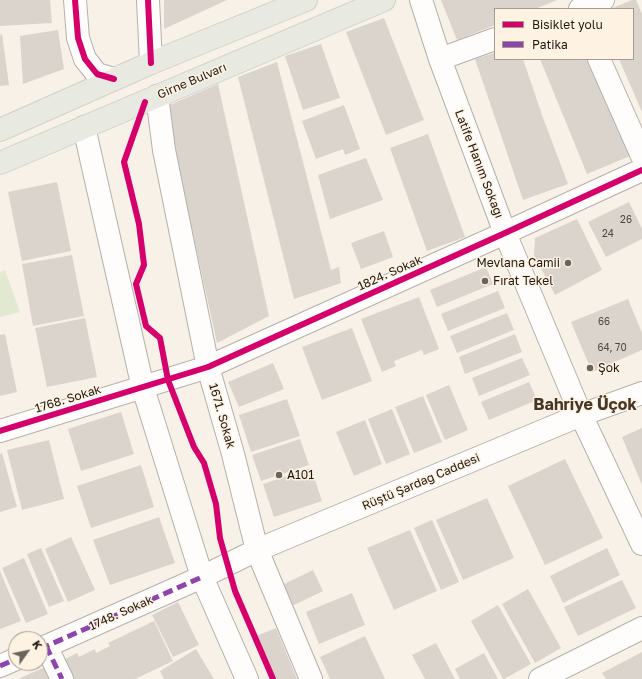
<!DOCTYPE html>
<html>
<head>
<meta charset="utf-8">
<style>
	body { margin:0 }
	#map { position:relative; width:642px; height:679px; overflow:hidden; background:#f8f1e8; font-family:"Golos Text",sans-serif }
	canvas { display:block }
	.legend { position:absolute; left:494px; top:8px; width:140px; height:52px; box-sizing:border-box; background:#fef2e2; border:1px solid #a49b8e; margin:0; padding:5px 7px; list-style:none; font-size:12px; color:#1e1811 }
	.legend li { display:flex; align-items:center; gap:8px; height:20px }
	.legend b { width:20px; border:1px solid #a49b8e }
	.north { position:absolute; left:8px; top:631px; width:40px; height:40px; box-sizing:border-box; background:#fef2e2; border:1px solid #a49b8e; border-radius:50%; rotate:57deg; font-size:11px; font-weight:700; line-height:16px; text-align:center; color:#1e1811 }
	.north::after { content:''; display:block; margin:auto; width:14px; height:18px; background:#6a645c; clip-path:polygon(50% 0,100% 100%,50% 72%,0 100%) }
</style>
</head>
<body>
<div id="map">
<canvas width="642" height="679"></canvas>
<ul class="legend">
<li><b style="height:5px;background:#d6006c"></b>Bisiklet yolu</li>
<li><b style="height:5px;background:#8e44ad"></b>Patika</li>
</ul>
<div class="north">K</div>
</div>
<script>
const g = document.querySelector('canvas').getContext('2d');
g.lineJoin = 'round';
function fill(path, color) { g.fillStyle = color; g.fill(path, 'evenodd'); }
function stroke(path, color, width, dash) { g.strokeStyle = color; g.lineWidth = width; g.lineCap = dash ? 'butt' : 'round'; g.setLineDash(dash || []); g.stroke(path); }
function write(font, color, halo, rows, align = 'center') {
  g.font = font + ' "Golos Text",sans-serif'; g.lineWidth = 3; g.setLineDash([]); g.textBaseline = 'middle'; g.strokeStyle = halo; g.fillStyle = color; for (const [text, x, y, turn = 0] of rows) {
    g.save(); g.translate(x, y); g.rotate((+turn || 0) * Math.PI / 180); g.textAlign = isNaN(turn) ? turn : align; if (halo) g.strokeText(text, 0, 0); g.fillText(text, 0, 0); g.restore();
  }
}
fill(new Path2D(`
	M5 270 20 312 0 317V272Z`), '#e2e9d1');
fill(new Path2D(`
	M0 0H50L52 23 0 26Z
	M164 0H227L164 29Z
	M441 0H557L535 9H495V25L457 40Z
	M632 0H636L642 14V112L619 59H633V9H610Z
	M384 18 424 120 386 135 346 32Z
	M58 30 64 69 23 84 20 36Z
	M2 34 9 85 0 86V35Z
	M321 44 340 98 303 110 285 56Z
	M495 53V59H523L542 115 568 184 523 200 475 59Z
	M540 59H587L630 156 587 174Z
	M277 62 331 270 339 267 341 283 294 299 238 77Z
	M218 84 269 316 217 343 165 107Z
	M344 105 360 149 345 155 343 149 316 159 302 121Z
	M428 134 465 237 427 251 390 148Z
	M366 158 383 200 330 219 318 175Z
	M57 182 71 251 22 261 8 192Z
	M629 202 642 229V239L606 257 588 222Z
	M577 219 602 270 555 295 534 255 535 238Z
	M384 231 393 257 361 269 351 243Z
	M72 255 84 316 33 326 22 264Z
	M486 267 493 284 437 307 430 290Z
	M498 291 505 308 448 331 441 314Z
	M419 297 439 349 424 355 422 350 394 361 396 366 382 372 361 319Z
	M628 299 642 333V350L592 372 571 322Z
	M507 313 514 330 457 353 450 336Z
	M85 318 97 377 47 387 35 328Z
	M352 328 372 381 322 400 302 347Z
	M5 334 17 392 0 396V335Z
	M515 334 522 352 465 374 459 357Z
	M522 358 530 375 479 396 472 378Z
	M273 363 284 389 239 407 228 382Z
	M529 382 537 400 489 420 481 402Z
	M449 385 468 430 445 440 426 395Z
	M423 396 442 442 414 453 395 407Z
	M287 399 300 436 251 452 239 415Z
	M392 409 410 454 386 464 368 419Z
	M121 412 134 454 81 471 68 429Z
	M365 420 382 464 354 476 336 432Z
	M642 428V485L622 437Z
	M300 439 309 465 261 481 252 455Z
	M49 440 64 499 22 510 7 450Z
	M2 453 17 507 0 512V454Z
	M565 459 603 538 545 565 508 486Z
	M141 465 154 507 91 528 77 486Z
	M311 468 322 501 274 517 263 484Z
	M487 498 514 558 463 580 436 520Z
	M159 517 175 563 110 585 93 540Z
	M432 520 459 582 441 590 414 528Z
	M410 530 437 591 394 610 367 548Z
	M71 537 95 590 68 602 45 549Z
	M41 548 64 601 49 607 27 554Z
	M607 548 620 575 563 603 550 576Z
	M24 558 48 614 26 623 2 568Z
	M313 570 323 591 290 607 280 586Z
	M0 571 21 621 0 629Z
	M622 580 636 608 578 636 564 607Z
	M528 589 561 648 535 663 502 604Z
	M352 593 365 625 319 644 306 612Z
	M178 602 199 645 173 657 152 615Z
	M498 605 531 664 504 679H503L471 621Z
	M154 621 173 661 135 679H67L59 662 77 653 79 657 95 649 96 653 110 646 108 643Z
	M276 628 297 679H271L254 637Z
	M365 636 385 679H330L320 657Z
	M436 643 455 679H425L412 655Z
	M196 649 214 679H164L160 671Z
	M642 652V679H606L602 673Z
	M484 653 498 679H460L455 669Z
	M45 667 51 679H18Z`), '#dad4cc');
const minor = new Path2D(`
	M75 0 78 38 85 59 97 74 114 79
	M148 0 151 63
	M421 0 440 59 505 233 581 415 642 544
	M580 9 603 0
	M440 59 495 39
	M599 59 642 156
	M157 96 164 150 208 367 233 454 257 550 311 679
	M84 127 143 388 202 577 247 679
	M0 431 208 367 505 233 642 170
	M46 646 62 679
	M40 649 202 577 257 550 581 415 642 393
	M0 666 16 659
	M540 679 642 628`);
const major = new Path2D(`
	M0 130 151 63 306 0
	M0 163 384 0`);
stroke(minor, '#b6b0a8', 24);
stroke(major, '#d4d0cc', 24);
stroke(minor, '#fefdfc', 22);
stroke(major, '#e8e9e0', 22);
stroke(new Path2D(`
	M46 646 62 679
	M40 649 202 577
	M0 666 16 659`), '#8e44ad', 5, [10, 5]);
stroke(new Path2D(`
	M75 0 78 38 85 59 97 74 114 79
	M148 0 151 63
	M145 102 124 162 139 224 144 265 136 284 146 326 160 338 168 380 194 447 204 463 216 504 220 538 235 591 273 679
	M0 431 208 367 505 233 642 170`), '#d6006c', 6);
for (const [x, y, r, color] of [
	[568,263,4,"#6a645c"],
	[485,281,4,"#6a645c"],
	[590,368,4,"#6a645c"],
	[279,475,4,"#6a645c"]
]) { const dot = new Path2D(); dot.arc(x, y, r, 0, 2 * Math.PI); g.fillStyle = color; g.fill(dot); stroke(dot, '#fef2e2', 1.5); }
write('10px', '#4d4740', null, [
	["26",626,220],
	["24",608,234],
	["66",604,322],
	["64, 70",612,348]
]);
write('12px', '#1e1811', '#fef2e2', [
	["Girne Bulvarı",192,81,-23],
	["Latife Hanım Sokağı",479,164,69],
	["1824. Sokak",390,273,-24],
	["1768. Sokak",68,399,-17],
	["1671. Sokak",222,416,74],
	["Rüştü Şardağ Caddesi",421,482,-23],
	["1748. Sokak",121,613,-24]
]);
write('12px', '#1e1811', '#fef2e2', [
	["Mevlana Camii",560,263,"right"],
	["Fırat Tekel",493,281],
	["Şok",598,368],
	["A101",287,475]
], 'left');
write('bold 16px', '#443727', '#fef2e2', [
	["Bahriye Üçok",585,405]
]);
</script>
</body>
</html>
